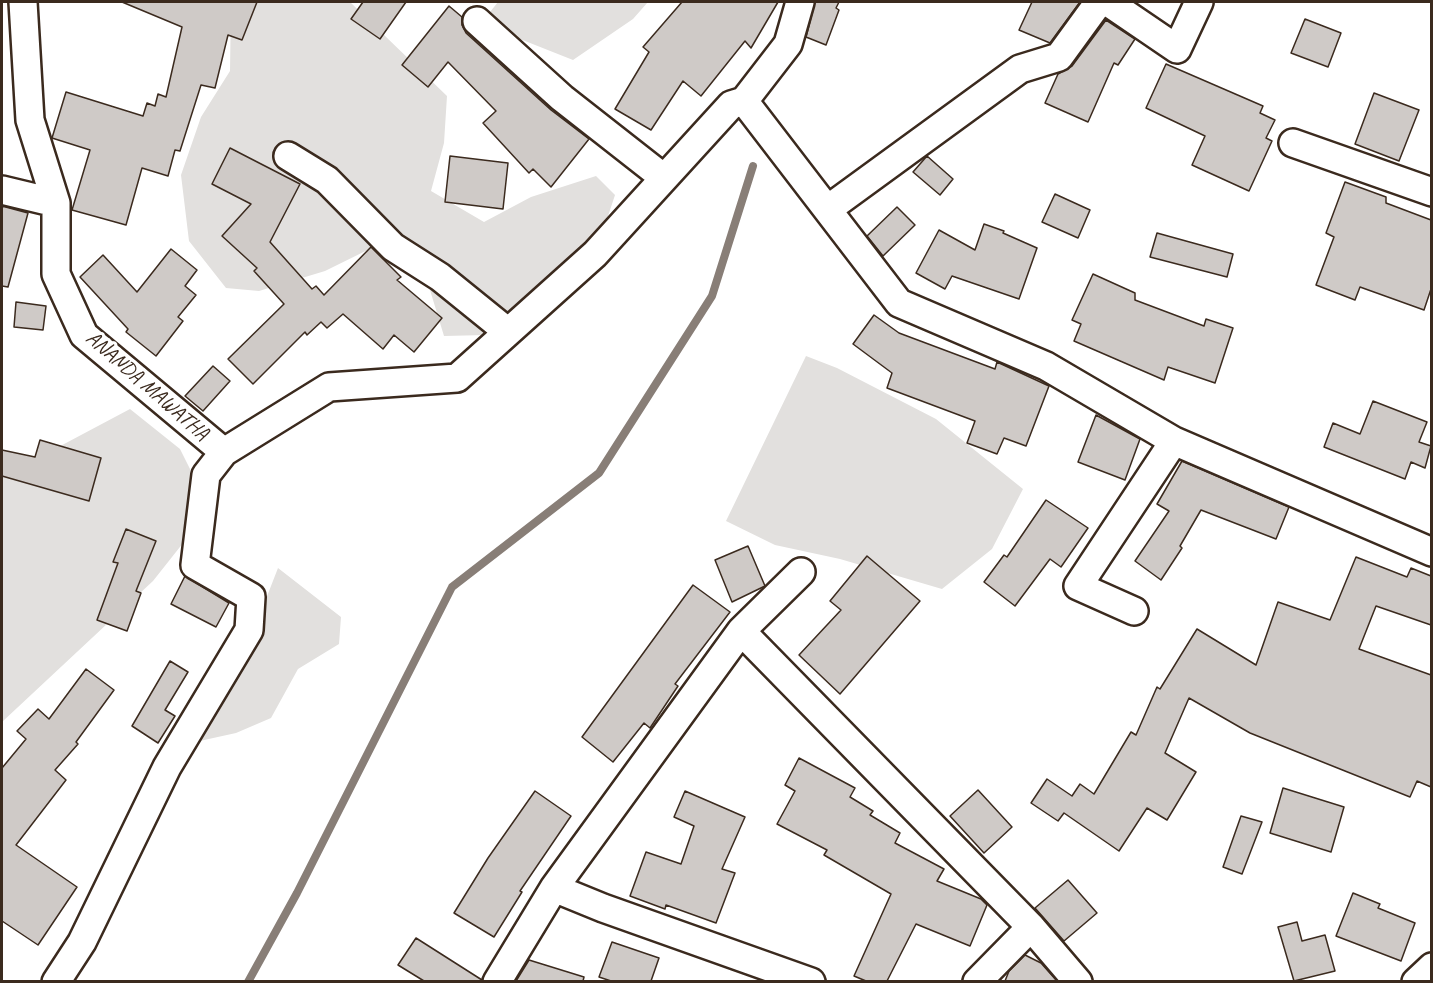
<!DOCTYPE html>
<html>
<head>
<meta charset="utf-8">
<style>
	body { margin:0 }
	#map { position:relative; width:1433px; height:983px; overflow:hidden; background:#fff; font-family:Caveat,sans-serif }
	canvas { display:block }
	.frame { position:absolute; inset:0; border:3px solid #3b2a1e; pointer-events:none }
</style>
</head>
<body>
<div id="map">
<canvas width="1433" height="983"></canvas>
<div class="frame"></div>
</div>
<script>
const g = document.querySelector('canvas').getContext('2d');
g.lineJoin = 'round';
function fill(path, color) { g.fillStyle = color; g.fill(path, 'evenodd'); }
function stroke(path, color, width, dash) { g.strokeStyle = color; g.lineWidth = width; g.lineCap = dash ? 'butt' : 'round'; g.setLineDash(dash || []); g.stroke(path); }
function write(font, color, halo, rows, align = 'center') {
  g.font = font + ' Caveat,sans-serif'; g.lineWidth = 6; g.setLineDash([]); g.textBaseline = 'middle'; g.strokeStyle = halo; g.fillStyle = color; for (const [text, x, y, turn = 0] of rows) {
    g.save(); g.translate(x, y); g.rotate((+turn || 0) * Math.PI / 180); g.textAlign = isNaN(turn) ? turn : align; if (halo) g.strokeText(text, 0, 0); g.fillText(text, 0, 0); g.restore();
  }
}
fill(new Path2D(`
	M231 2H350L447 96 444 143 431 191 484 222 531 197 596 176 615 195 605 225 486 335 444 336 423 267 394 237 325 271 259 291 226 288 189 241 181 175 201 117 230 71Z
	M498 2H648L633 19 573 60 520 39 490 12Z
	M806 356 837 368 936 419 1023 489 992 549 942 589 840 559 775 545 726 521Z
	M130 409 180 449 210 509 153 581 2 722V477Z
	M278 568 341 617 339 644 298 669 271 718 236 733 195 742 257 622Z`), '#e2e0de');
stroke(new Path2D(`
	M248 982 297 893 452 587 599 473 712 296 753 166`), '#887e77', 8);
const building = new Path2D(`
	M122 2H257L242 40 228 35 215 88 201 85 180 151 175 150 168 176 142 168 126 225 72 210 90 150 52 138 66 92 143 116 147 103 155 106 158 94 166 97 182 27Z
	M363 2H406L380 39 351 19Z
	M682 2H778L751 48 745 41 701 96 683 81 651 130 615 109 649 52 643 47Z
	M815 2H839L836 8 839 10 826 45 806 37Z
	M1032 2H1080L1050 43 1019 30Z
	M449 6 462 17V25L466 33 551 110 589 139 551 187 533 169 529 173 483 123 496 111 448 62 428 87 402 65Z
	M1305 19 1341 33 1328 67 1291 53Z
	M1106 20 1135 39 1118 65 1114 63 1088 122 1045 103 1058 74 1072 66Z
	M1166 64 1263 106 1260 113 1275 120 1266 138 1272 141 1249 191 1192 165 1205 136 1146 108Z
	M1374 93 1419 110 1399 161 1355 144Z
	M230 148 300 184 270 242 312 289 316 286 324 295 371 247 401 277 397 280 442 318 414 352 394 335 383 349 343 314 327 328 321 322 307 335 305 332 253 384 228 359 284 304 254 271 257 268 222 236 251 204 212 184Z
	M450 156 508 163 503 209 445 202Z
	M927 156 953 179 940 195 913 172Z
	M1345 182 1386 197V203L1431 220V289L1424 310 1360 287 1355 300 1316 285 1334 237 1326 233Z
	M1055 194 1090 210 1078 238 1042 222Z
	M2 206 28 213 8 287 2 286Z
	M897 207 915 225 883 256 867 236Z
	M984 224 1004 231 1003 233 1037 248 1019 299 952 276 945 289 916 273 939 230 975 250Z
	M1157 233 1233 254 1227 277 1150 257Z
	M171 249 197 270 185 286 196 295 178 317 183 321 156 356 126 332 128 329 80 277 103 255 137 292Z
	M1093 274 1135 293V300L1204 326 1206 319 1233 328 1215 383 1168 367 1164 380 1074 341 1081 324 1072 320Z
	M16 302 46 306 43 330 14 327Z
	M874 315 899 333 995 369 997 362 1049 386 1026 446 1004 438 997 454 967 443 975 421 887 388 892 373 853 344Z
	M213 366 230 381 203 411 185 396Z
	M1373 401 1427 422 1419 442 1431 446 1425 468 1411 462 1405 479 1324 447 1333 423 1360 434Z
	M1096 415 1140 439 1125 480 1078 462Z
	M40 440 101 458 89 501 2 476V450L35 457Z
	M1182 461 1289 507 1276 539 1201 510 1180 546 1182 548 1161 580 1135 561 1169 511 1157 504Z
	M1046 500 1088 528 1061 567 1050 559 1015 606 984 582 1004 555 1007 557Z
	M126 529 156 541 136 591 141 593 127 631 97 620 118 563 113 562Z
	M748 546 765 586 732 602 715 560Z
	M867 556 920 601 840 694 799 655 841 610 830 601Z
	M1356 557 1407 577 1411 568 1431 576V625L1376 606 1359 649 1431 675V787L1417 781 1410 797 1250 733 1189 698 1165 753 1196 772 1167 820 1147 808 1119 851 1064 813 1058 821 1031 803 1047 779 1072 796 1080 784 1094 794 1131 732 1136 735 1157 687 1160 689 1197 629 1256 665 1278 602 1330 620Z
	M185 576 229 603 216 627 171 604Z
	M693 585 730 612 675 684 678 686 650 728 644 723 613 762 582 737Z
	M170 661 188 672 165 710 175 716 158 743 132 726Z
	M86 669 114 690 76 742 78 744 55 770 66 780 16 845 77 887 38 945 2 921V768L26 739 17 731 38 709 49 719Z
	M799 758 855 788 850 797 873 811 870 815 900 833 895 843 944 869 937 881 981 899 987 905 970 946 916 924 887 981H866L854 976 891 894 824 855 827 850 777 824 795 791 785 785Z
	M1283 788 1344 807 1331 852 1270 833Z
	M978 790 1012 827 984 853 950 816Z
	M535 791 571 816 520 891 522 892 494 937 454 913 488 858Z
	M685 791 745 817 722 869 735 873 716 923 666 905 665 909 630 896 646 852 681 864 694 826 674 817Z
	M1241 816 1262 822 1242 874 1223 867Z
	M1068 880 1097 913 1064 941 1035 908Z
	M1353 893 1380 904 1378 908 1415 923 1401 961 1336 936Z
	M1297 922 1302 941 1325 935 1335 971 1294 981 1278 927Z
	M416 938 482 980 481 981H424L398 965Z
	M612 942 659 958 651 981H611L599 977Z
	M1025 955 1041 963 1057 981H1005L1009 971Z
	M529 960 584 977 583 981H516Z`);
fill(building, '#cfcac7');
stroke(building, '#3b2a1e', 1.5);
const street = new Path2D(`
	M23 2 30 120 56 203V274L84 335 224 452
	M800 2 788 44 744 101 899 303 1046 366 1174 441 1432 552
	M1108 2 1177 49 1199 2
	M477 21 562 98 664 178
	M1293 143 1432 192
	M288 156 327 180 393 247 440 277 508 332
	M2 190 56 203
	M828 209 1020 69 1059 57 1099 2
	M1134 611 1078 586 1174 441
	M741 631 801 572
	M554 888 603 908 811 982
	M56 982 82 942 167 767 249 630 251 597 195 565 206 475 224 452 329 387 457 378 595 254 731 105 744 101
	M497 982 554 888 741 631 1031 927 1078 982
	M977 982 1031 927
	M1416 982 1432 967`);
stroke(street, '#3b2a1e', 32);
stroke(street, '#fff', 27);
write('21px', '#3b2a1e', '#fff', [
	["ANANDA MAWATHA",147,386,41]
]);
</script>
</body>
</html>
